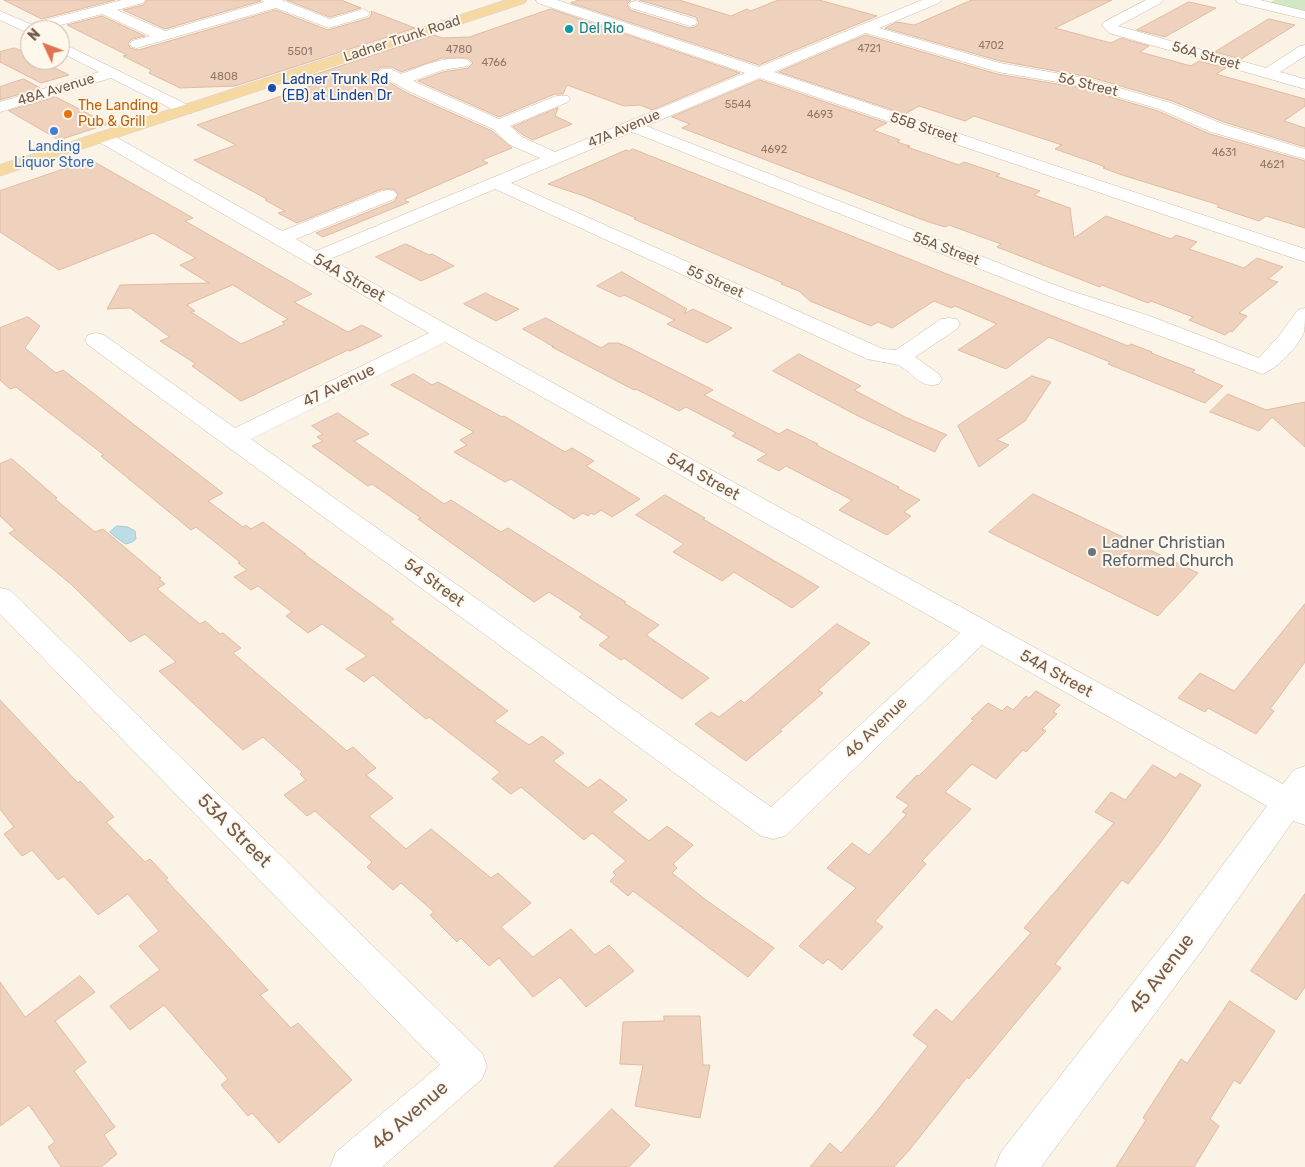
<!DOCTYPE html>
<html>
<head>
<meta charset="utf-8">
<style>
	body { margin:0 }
	#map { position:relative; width:1305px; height:1167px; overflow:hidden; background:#fbf3e5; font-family:Rubik,sans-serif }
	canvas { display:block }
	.north { position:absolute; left:20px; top:20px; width:50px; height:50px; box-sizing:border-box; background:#fef7eb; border:1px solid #c6b8ab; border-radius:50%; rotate:313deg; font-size:14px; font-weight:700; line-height:20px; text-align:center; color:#725a4c }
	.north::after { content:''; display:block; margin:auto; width:18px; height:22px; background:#de7351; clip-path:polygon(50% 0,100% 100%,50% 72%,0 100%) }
</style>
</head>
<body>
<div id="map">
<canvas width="1305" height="1167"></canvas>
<div class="north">N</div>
</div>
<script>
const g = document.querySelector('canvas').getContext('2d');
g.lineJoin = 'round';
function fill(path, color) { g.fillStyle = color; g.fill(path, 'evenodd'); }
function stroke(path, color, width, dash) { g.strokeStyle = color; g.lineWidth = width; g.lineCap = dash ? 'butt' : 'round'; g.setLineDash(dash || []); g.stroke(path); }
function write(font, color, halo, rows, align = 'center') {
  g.font = font + ' Rubik,sans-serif'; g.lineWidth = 4; g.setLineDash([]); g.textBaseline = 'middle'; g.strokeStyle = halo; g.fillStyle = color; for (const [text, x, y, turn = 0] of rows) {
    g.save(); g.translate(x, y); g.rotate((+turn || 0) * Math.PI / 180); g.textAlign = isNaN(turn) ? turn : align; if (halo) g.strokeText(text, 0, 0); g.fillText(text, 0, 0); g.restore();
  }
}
fill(new Path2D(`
	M1275 0H1305V11L1269 3Z`), '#d2e8c4');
const water = new Path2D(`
	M117 526 128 527 135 531 136 539 132 542 126 544C122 542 112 535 110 532Z`);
fill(water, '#bbdde3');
stroke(water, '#a1ccd4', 1);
const building = new Path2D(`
	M4 0H115L42 19Z
	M147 0H260L261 1 165 29 123 10 143 5Z
	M287 0H341L361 8 330 17Z
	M579 0H631L627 4 630 10 689 28 695 27 699 23 696 17 639 0H679L731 16 747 9 751 11 778 0H819L877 16 759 65 571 3Z
	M972 0H1112L1055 28 1111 43 1121 38 1149 46 1140 52 1191 66 1199 61 1226 68 1216 74 1305 99V106L1284 121 1305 128V147L1224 122 1172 101 1090 77 1000 61 885 28 897 22 914 25Z
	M1189 2 1216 8 1165 37 1137 30Z
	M551 9 740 73 652 110 640 105 624 106 567 85 563 94H555L499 117 418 81 443 72 468 68 473 63 468 58H442L401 72 392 67H381L376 72 380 77 407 93 492 131 512 148 482 160 488 163 406 199 405 201 409 202 323 237 316 233 395 201 398 194 394 189H382L297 223 278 213 285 211 265 200 267 199 194 160 236 145 197 125 319 83 283 85 434 35 442 38 469 37Z
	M276 10 328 30 369 18 372 14 371 11 415 28 235 86 180 88 149 73 151 70 123 56 127 55 67 25 102 16 145 36 132 39 128 43 130 48 138 50Z
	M1269 19 1295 25 1241 59 1215 52Z
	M866 35 997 74 1081 88 1158 111 1210 134 1305 161V228L1266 216 1259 221 1217 207 1219 205 1122 175 1103 168 1105 167 1095 163 1055 149 1062 145 974 116 965 121 919 106 905 114 779 72Z
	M15 48 30 55V60H39L69 75 41 83 0 62V52Z
	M24 79 40 88 0 100V87Z
	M760 80 887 123 873 130 900 140 897 142 910 146 907 147 959 165 964 162 1000 174 996 176 1040 191 1034 195 1070 208 1074 238 1106 216 1171 239 1176 235 1197 242 1189 249 1244 268 1257 258 1283 267 1268 279 1278 282 1239 313 1247 316 1232 332 1230 331 1225 335 1189 320 1193 317 1151 301 1148 303 1102 285 1100 287 997 247 1001 244 949 225 945 227 926 221 682 128 690 124 672 117Z
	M56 97 108 124 59 140 9 111Z
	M558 108 555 116 572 124 533 140 523 135 513 127Z
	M633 149 1128 346 1131 344 1152 352 1151 353 1195 370 1192 372 1223 386 1205 403 1108 364 1110 362 1049 337 1006 369 958 350 997 324 955 306 951 308 934 301 892 328 878 322 871 326 810 301 799 291 781 284 783 283 634 219 636 218 584 196 548 184 626 150 629 151Z
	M91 160 193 218 185 221 312 294 294 302 348 332 362 325 382 336 350 351 348 350 241 401 192 366 196 364 160 341 170 337 130 308 107 309 120 285 209 283 180 265 196 258 153 233 59 270 0 232V191ZM233 285 273 310 288 319 282 322 285 324 241 344 191 312 195 311 187 305Z
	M406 244 429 255 432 254 454 266 421 281 376 257Z
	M622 272 687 309 684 314 693 309 732 328 707 343 667 324 675 320 624 295 620 297 597 286Z
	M486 293 491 296 519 309 496 321 464 304Z
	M28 317 40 326 25 348 56 373 63 370 223 493 208 501 243 527 246 525 251 529 263 522 306 554H304L394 619 390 622 508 711 494 721 529 745 542 736 564 753 553 761 588 788 600 779 627 800 612 812 649 841 667 826 693 845 673 864 677 868 672 873 706 900 774 948 748 977 633 891 628 896 610 881 616 875 613 872 626 861 592 833 584 840 521 787 511 794 492 779 500 772 429 717 426 719 373 675 364 682 346 669 367 656 322 624 308 633 286 616 292 612 258 586 251 590 234 577 247 570 238 563 240 562 196 527 191 530 101 456 104 455 16 387 10 389 0 380V328Z
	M546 318 601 348 609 343H618L628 347 713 390 704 395 779 434 787 429 818 444 816 445 899 487 897 488 920 500 904 512 911 516 887 535 839 510 852 500 786 466 779 471 757 460 767 454 732 436 736 433 686 407 679 411 636 389 634 390 552 347H554L523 329Z
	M799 354 861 386 854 390 905 417 947 435 941 440 935 452 860 417 773 371Z
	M414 374 432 385 438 382 502 417 504 416 565 452 572 448 594 461 586 466 640 499 612 517 601 510 594 515 591 513 588 516 583 513 574 519 511 479 505 482 454 452 467 445 460 440 474 432 391 385Z
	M1032 376 1051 382 1025 421 997 440 1009 445 979 467 958 426Z
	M1228 394 1266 410 1305 402V447L1272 417 1259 431 1210 412Z
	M338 413 369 434 354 441 444 504 451 500 501 532 508 528 626 602 624 603 659 625 646 635 709 678 682 699 624 658 621 660 599 645 609 637 579 617 583 614 549 592 534 602 418 519 421 518 372 484 368 486 312 446 323 441 317 437 323 434 312 426Z
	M12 459 57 498 55 499 95 532 103 529 161 578 159 579 165 584 157 589 200 624 205 621 220 634 223 633 241 648 233 653 347 751 353 747 376 768 366 775 393 798 369 816 406 849 431 829 491 878 498 873 531 903 501 927 533 957 571 929 595 955 609 945 634 971 586 1007 560 977 533 997 499 958 489 966 461 938 457 942 430 915 434 912 401 883 393 890 367 867 372 862 315 811 307 816 284 795 306 780 300 774 302 772 263 737 243 750 159 671 176 662 145 634 130 642 72 585 9 533 15 530 0 516V464Z
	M1033 494 1198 573 1158 616 989 532Z
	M665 495 705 518 703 519 819 587 792 608 734 572 722 581 673 552 684 544 636 515Z
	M1305 604V662L1270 709 1274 711 1256 734 1208 708 1205 712 1178 698 1200 673 1234 691Z
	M837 624 870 643 818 690 823 693 780 730 782 731 746 761 695 724 711 712 719 717 741 700 744 703Z
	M1036 691 1060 705 1053 712 1057 714 1042 729 1046 731 1026 752 1023 750 996 779 972 764 945 792 971 809 922 861 926 864 875 921 883 927 842 970 828 959 823 964 799 946 856 888 827 868 852 843 869 855 907 814 902 812 909 805 896 797 917 775 919 776 974 720 971 719 988 703 1002 711 1007 706 1013 710 1026 696 1029 698Z
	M0 700 78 783 80 781 114 817 106 822 145 862 150 859 168 878 166 880 268 990 260 995 291 1028 298 1023 352 1080 279 1143 252 1113 248 1116 221 1085 228 1079 164 1005 130 1030 110 1006 160 970 139 946 159 931 128 894 98 915 64 876 58 880 32 850 22 856 4 834 14 827 0 809Z
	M1153 765 1176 778 1180 773 1201 785 1158 846 1128 884 1122 880 1055 964 1061 968 969 1079 967 1077 911 1148 894 1167H810L830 1143 841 1153 872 1117 928 1046 913 1035 936 1009 952 1022 1031 933 1024 928 1114 823 1095 812 1111 792 1125 800Z
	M1305 894V987L1296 1000 1251 971Z
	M80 976 95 992 55 1021 86 1062 74 1071 115 1127 104 1135 117 1154 101 1167H61L48 1147 55 1142 29 1105 0 1126V982L25 1017Z
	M1230 1001 1275 1031 1240 1084 1234 1080 1210 1119 1219 1126 1194 1167H1116L1146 1120 1143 1118 1181 1059 1187 1063Z
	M664 1016H700L703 1065H710L700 1118 635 1106 643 1065 620 1064 623 1022 664 1021Z
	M612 1109 650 1145 629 1167H554Z`);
fill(building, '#efd2be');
stroke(building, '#e0baa0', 1);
const minor = new Path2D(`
	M122 0H145L143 3 117 10 165 31 264 2 262 0H282L330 19 363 9 370 13 368 16 329 28 276 8 137 48 132 47 130 44 132 41 150 36 102 14 42 30H30V34L0 20V11L30 24Z
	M536 0H557L759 67 922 0H941L939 3 879 28 1000 63 1089 79 1171 103 1223 124 1305 149V159L1211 132 1159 109 1081 86 998 72 866 33 774 72 1305 249V262L760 78 646 126 1068 290 1147 315 1259 358 1278 337 1298 310 1305 308C1305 315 1305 326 1304 332 1299 346 1276 370 1262 374L1131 325 1054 298 632 132 511 183 883 349 896 350 941 319 949 318 957 319 960 324 957 329 915 357 939 374 942 379 939 384C916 390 912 367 894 364 885 362 876 361 867 359L495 189 330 259 453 328 1283 784 1294 770 1305 766V825L1293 821 1202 950 1041 1167H995L1001 1152 1176 928 1267 806 982 645 785 836 773 839 761 836 88 345 85 340 88 335 96 333 104 335 235 428 429 333 97 141 95 137 97 133H109L282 231 382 191 388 190 394 191 397 195 394 199 296 239 316 251 540 158 510 145 493 129 408 91 381 75 378 72 381 69H391L401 74C421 67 447 54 468 60L471 63 468 66 443 70 413 81 499 119 556 96H568L570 99 568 102 510 126 522 137 555 152 745 73 538 3ZM445 342 960 633 771 807 251 439Z
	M1146 0H1163L1161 3 1118 26 1266 68 1300 46 1305 45V56L1280 72 1305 79V89L1109 33 1102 25 1104 22Z
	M1236 0H1260L1305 11V19L1238 3Z
	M636 1 695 19 697 22 695 25 690 26 631 8 629 5 631 2Z
	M60 42 192 107 194 110 192 113H180L111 78 0 112V102L99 72 60 52Z
	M0 588 10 590 482 1053 487 1066 482 1079 382 1167H330L336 1152 440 1065 0 614Z`);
const major = new Path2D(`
	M506 0H527L525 3 0 176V165Z`);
stroke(minor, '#ccbbac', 1);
stroke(major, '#d8d1cd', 1);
fill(minor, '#fff');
fill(major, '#f6d8a1');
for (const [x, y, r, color] of [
	[569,29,5,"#0f9aa8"],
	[272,88,5,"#1a4fb4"],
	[68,114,5,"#e8710a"],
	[54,131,5,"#3f7fe0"],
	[1092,552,5,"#6b7280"]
]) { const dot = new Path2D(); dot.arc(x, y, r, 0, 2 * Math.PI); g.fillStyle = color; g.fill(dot); stroke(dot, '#fef7eb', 2); }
write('11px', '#917868', null, [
	["4702",991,46],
	["4721",869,49],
	["4780",459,50],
	["5501",300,52],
	["4766",494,63],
	["4808",224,77],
	["5544",738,105],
	["4693",820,115],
	["4692",774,150],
	["4631",1224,153],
	["4621",1272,165]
]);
write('14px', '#0d838f', '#fef7eb', [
	["Del Rio",579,29]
], 'left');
write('14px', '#725a4c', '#fef7eb', [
	["Ladner Trunk Road",402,39,-18],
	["56A Street",1206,56,16],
	["56 Street",1088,85,14],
	["48A Avenue",56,90,-17],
	["55B Street",924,128,18],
	["47A Avenue",624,129,-23],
	["55A Street",946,249,21],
	["55 Street",715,282,24]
]);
write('14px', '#164399', '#fef7eb', [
	["Ladner Trunk Rd",282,80],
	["(EB) at Linden Dr",282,96]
], 'left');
write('14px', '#c56008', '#fef7eb', [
	["The Landing",78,106],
	["Pub & Grill",78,122]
], 'left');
write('14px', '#366cbe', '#fef7eb', [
	["Landing",54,147],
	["Liquor Store",54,163]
]);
write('16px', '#725a4c', '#fef7eb', [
	["54A Street",349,278,30],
	["47 Avenue",339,386,-26],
	["54A Street",703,477,29],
	["54 Street",434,583,36],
	["54A Street",1056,674,29],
	["46 Avenue",876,728,-44]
]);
write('16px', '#5b616d', '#fef7eb', [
	["Ladner Christian",1102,543],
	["Reformed Church",1102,561]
], 'left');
write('19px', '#725a4c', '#fef7eb', [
	["53A Street",234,831,45],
	["45 Avenue",1162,974,-53],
	["46 Avenue",410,1116,-41]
]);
</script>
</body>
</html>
